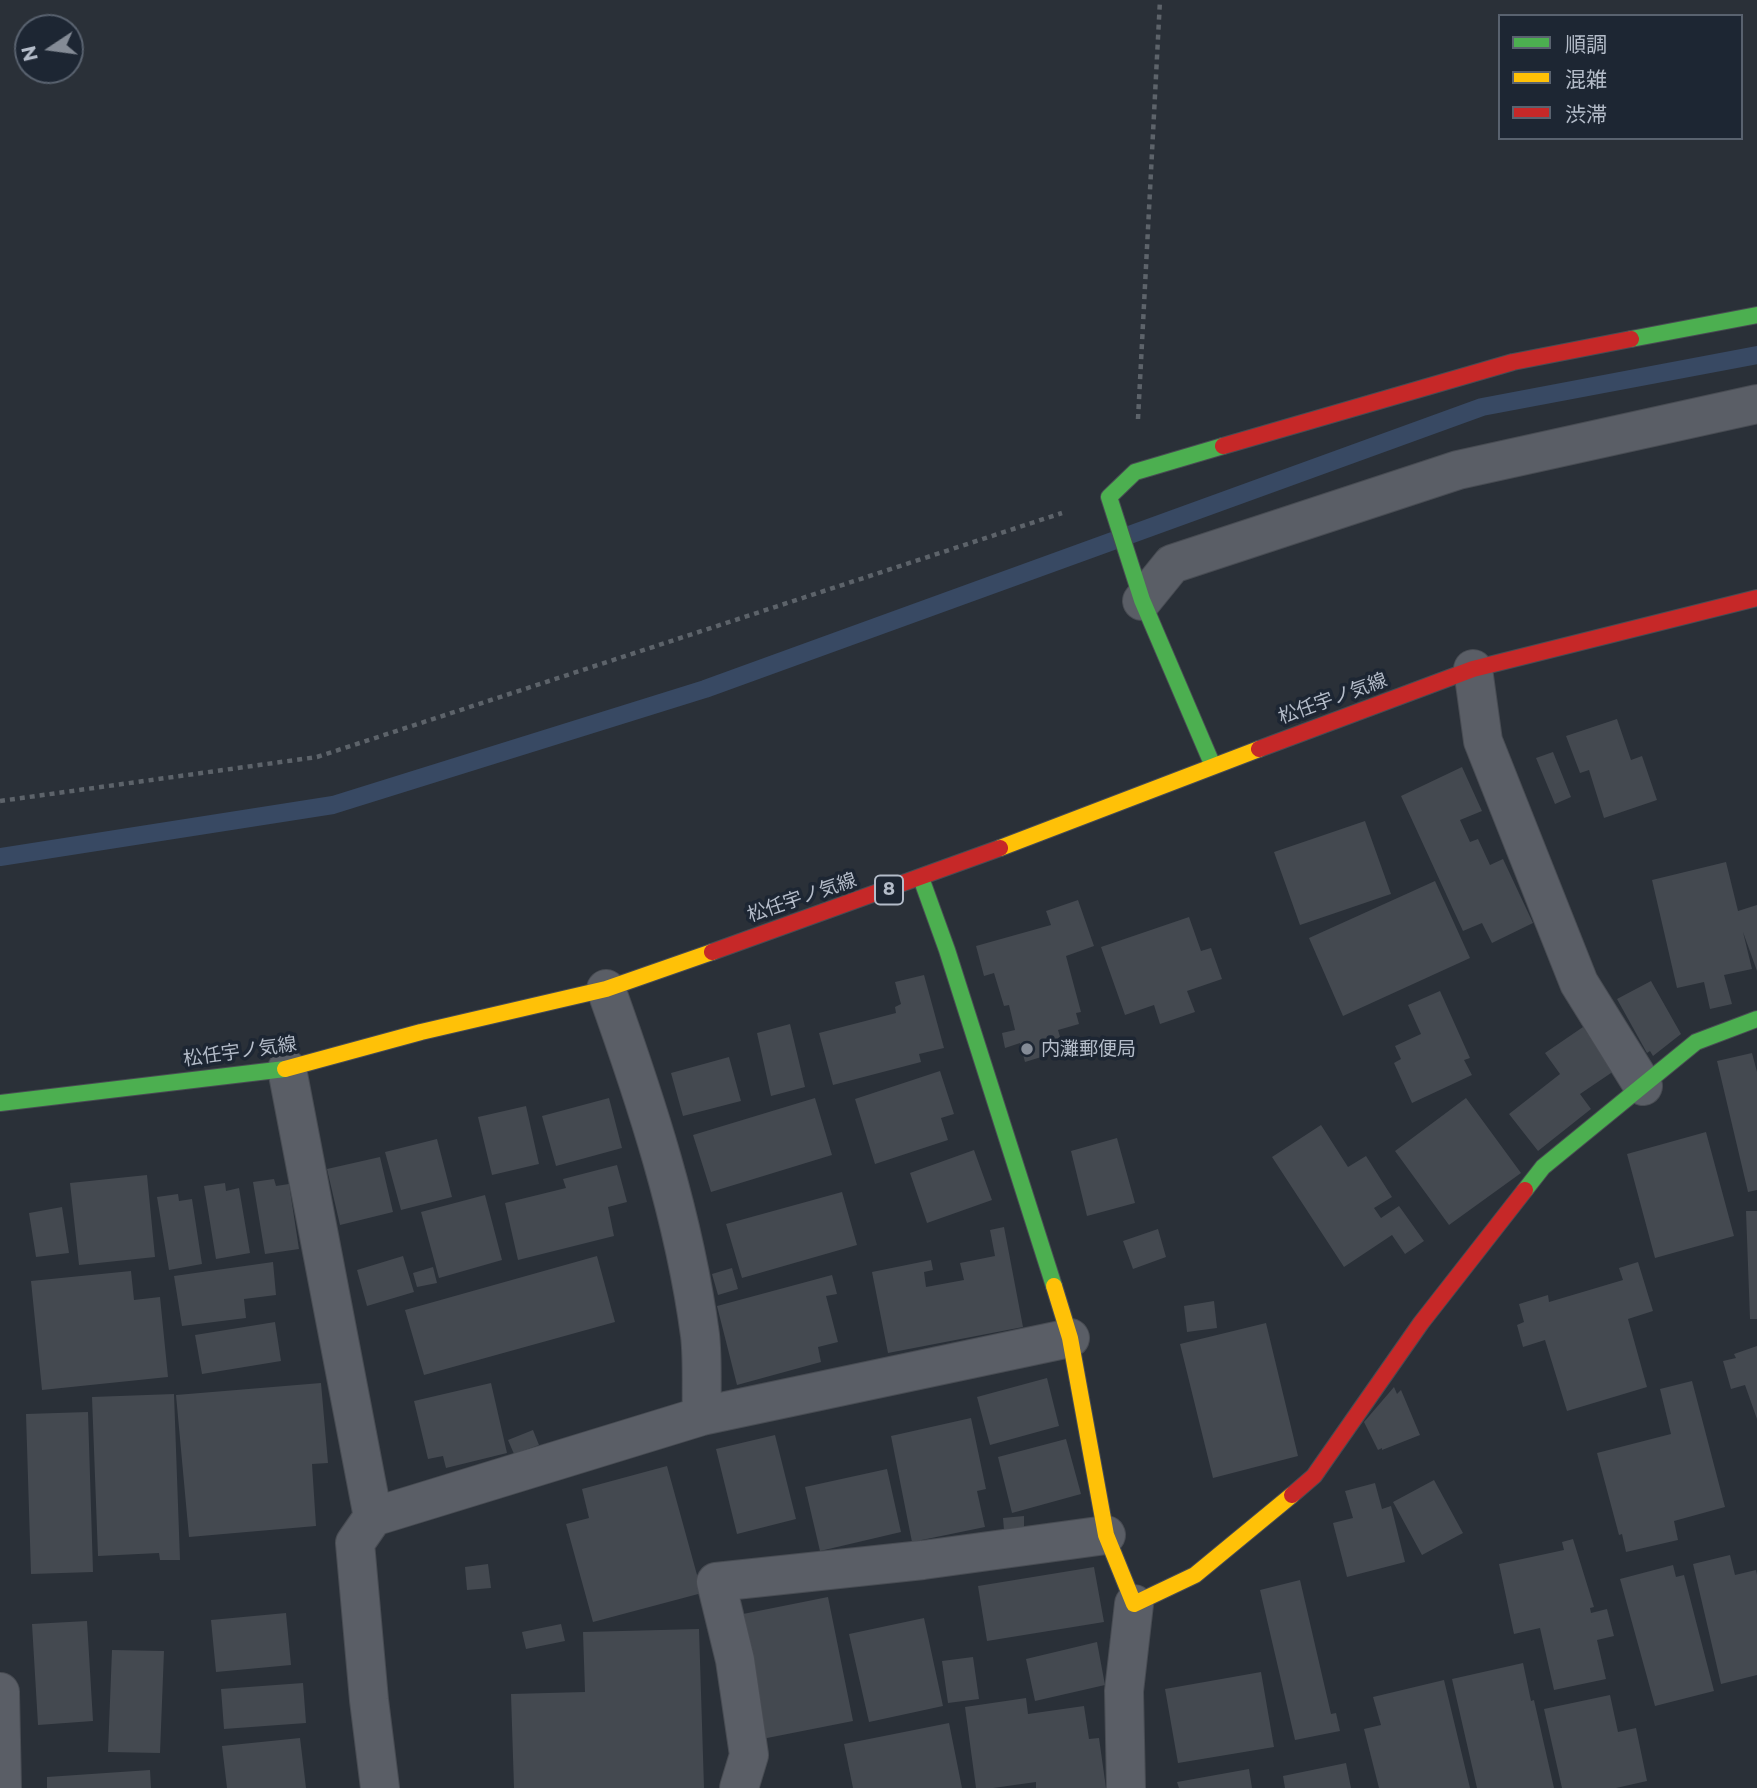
<!DOCTYPE html>
<html>
<head>
<meta charset="utf-8">
<style>
	body { margin:0 }
	#map { position:relative; width:1757px; height:1788px; overflow:hidden; background:#2a3038; font-family:Montserrat,"Noto Sans JP",sans-serif }
	canvas { display:block }
	.legend { position:absolute; left:1498px; top:14px; width:245px; height:126px; box-sizing:border-box; background:#1d2633; border:2px solid #59626f; margin:0; padding:9px 12px; list-style:none; font-size:21px; color:#b4bcc9 }
	.legend li { display:flex; align-items:center; gap:14px; height:35px }
	.legend b { width:35px; border:2px solid #59626f }
	.north { position:absolute; left:14px; top:14px; width:70px; height:70px; box-sizing:border-box; background:#1d2633; border:2px solid #59626f; border-radius:50%; rotate:257deg; font-size:19px; font-weight:700; line-height:28px; text-align:center; color:#b4bcc9 }
	.north::after { content:''; display:block; margin:auto; width:24px; height:32px; background:#848b96; clip-path:polygon(50% 0,100% 100%,50% 72%,0 100%) }
</style>
</head>
<body>
<div id="map">
<canvas width="1757" height="1788"></canvas>
<ul class="legend">
<li><b style="height:9px;background:#4caf50"></b>順調</li>
<li><b style="height:9px;background:#ffc107"></b>混雑</li>
<li><b style="height:9px;background:#c62828"></b>渋滞</li>
</ul>
<div class="north">N</div>
</div>
<script>
const g = document.querySelector('canvas').getContext('2d');
g.lineJoin = 'round';
function stroke(path, color, width, dash) { g.strokeStyle = color; g.lineWidth = width; g.lineCap = dash ? 'butt' : 'round'; g.setLineDash(dash || []); g.stroke(path); }
function fill(path, color) { g.fillStyle = color; g.fill(path, 'evenodd'); }
function write(font, color, halo, rows, align = 'center') {
  g.font = font + ' Montserrat,"Noto Sans JP",sans-serif'; g.lineWidth = 7; g.setLineDash([]); g.textBaseline = 'middle'; g.strokeStyle = halo; g.fillStyle = color; for (const [text, x, y, turn = 0] of rows) {
    g.save(); g.translate(x, y); g.rotate((+turn || 0) * Math.PI / 180); g.textAlign = isNaN(turn) ? turn : align; if (halo) g.strokeText(text, 0, 0); g.fillText(text, 0, 0); g.restore();
  }
}
stroke(new Path2D(`
	M0 857 333 805 705 689 1482 407 1757 355`), '#384963', 18);
fill(new Path2D(`
	M1617 719 1631 760 1642 756 1657 800 1604 818 1589 770 1580 773 1566 736Z
	M1553 752 1571 797 1555 804 1536 758Z
	M1462 767 1482 811 1460 820 1470 842 1478 839 1490 865 1503 859 1533 923 1492 943 1482 923 1463 931 1401 796Z
	M1365 821 1391 894 1300 925 1274 852Z
	M1726 862 1738 911 1757 905V971L1743 932 1752 969 1724 975 1732 1004 1710 1009 1704 982 1677 988 1652 880Z
	M1435 881 1470 958 1343 1016 1309 938Z
	M1078 900 1094 946 1066 956 1081 1012 1076 1013 1079 1024 1058 1030 1064 1050 1025 1062 1020 1043 1005 1048 1002 1033 1015 1030 1009 1005 1004 1006 994 973 984 976 976 946 1051 925 1046 911Z
	M1189 917 1201 951 1211 948 1222 979 1187 991 1195 1012 1160 1024 1154 1005 1125 1015 1101 947Z
	M924 975 944 1048 919 1054 921 1062 833 1085 819 1033 896 1013 895 1007 901 1004 895 982Z
	M1651 981 1681 1034 1653 1056 1650 1051 1647 1053 1617 999Z
	M1440 991 1470 1058 1464 1060 1472 1075 1412 1103 1394 1063 1401 1059 1395 1046 1421 1034 1408 1005Z
	M790 1024 805 1087 771 1096 757 1033Z
	M1583 1027 1614 1071 1580 1094 1591 1109 1538 1151 1509 1114 1560 1074 1545 1053Z
	M1752 1053 1757 1072V1190L1748 1192 1717 1061Z
	M729 1057 741 1101 683 1116 671 1073Z
	M940 1071 954 1114 941 1118 948 1140 875 1164 855 1099Z
	M609 1098 622 1148 556 1166 542 1116Z
	M815 1098 832 1155 711 1192 693 1135Z
	M1466 1098 1521 1173 1449 1225 1395 1151Z
	M526 1106 539 1164 492 1175 478 1117Z
	M1321 1125 1348 1167 1366 1156 1392 1197 1374 1208 1381 1218 1399 1206 1424 1241 1405 1254 1392 1235 1344 1267 1272 1157Z
	M1706 1132 1734 1236 1655 1258 1627 1154Z
	M1117 1138 1135 1203 1087 1216 1071 1151Z
	M437 1139 452 1197 401 1210 385 1152Z
	M974 1150 992 1200 927 1223 910 1173Z
	M380 1157 393 1212 340 1225 327 1169Z
	M617 1165 627 1202 608 1207 614 1236 518 1260 505 1203 566 1188 563 1179Z
	M147 1175 155 1257 79 1265 70 1183Z
	M274 1179 276 1186 289 1184 299 1249 265 1254 253 1182Z
	M225 1183 226 1191 239 1188 250 1253 216 1259 204 1186Z
	M842 1192 857 1245 742 1278 726 1224Z
	M178 1194 179 1201 192 1199 202 1264 169 1270 157 1197Z
	M485 1195 502 1260 439 1278 421 1212Z
	M62 1207 69 1253 36 1257 29 1213Z
	M1746 1211H1757V1319H1750Z
	M1004 1227 1023 1327 888 1353 872 1272 931 1260 933 1270 924 1272 926 1287 964 1280 960 1263 995 1256 990 1230Z
	M1158 1229 1166 1257 1133 1269 1123 1241Z
	M403 1256 414 1292 367 1306 357 1270Z
	M597 1256 615 1322 424 1375 405 1310Z
	M273 1262 276 1295 244 1299 246 1318 182 1326 174 1276Z
	M1638 1262 1653 1311 1628 1319 1647 1387 1567 1411 1545 1340 1523 1347 1517 1325 1524 1322 1519 1304 1548 1295 1549 1302 1623 1280 1619 1268Z
	M433 1267 437 1283 417 1287 413 1273Z
	M732 1268 738 1289 718 1295 712 1274Z
	M131 1271 134 1300 160 1297 168 1377 42 1390 31 1281Z
	M832 1275 837 1294 826 1296 838 1342 818 1347 821 1362 737 1385 717 1306Z
	M1214 1301 1217 1328 1187 1332 1184 1306Z
	M275 1322 281 1361 202 1374 195 1335Z
	M1266 1323 1298 1456 1213 1478 1180 1344Z
	M1757 1346V1419L1745 1385 1731 1389 1723 1361 1736 1358 1734 1354Z
	M1047 1378 1059 1426 990 1445 977 1397Z
	M1692 1381 1725 1507 1674 1521 1678 1540 1626 1552 1622 1534 1619 1535 1597 1453 1671 1434 1660 1389Z
	M321 1383 328 1463 312 1464 316 1526 189 1537 176 1395Z
	M491 1383 507 1453 446 1468 443 1456 428 1459 414 1401Z
	M1394 1387 1397 1394 1401 1390 1420 1435 1382 1450V1448L1378 1450 1364 1422Z
	M174 1394 180 1560H160L159 1553 98 1556 92 1397Z
	M88 1412 93 1572 31 1574 26 1414Z
	M971 1418 986 1489 977 1491 985 1527 912 1542 891 1436Z
	M533 1430 539 1445 514 1454 508 1440Z
	M775 1435 796 1519 737 1534 716 1449Z
	M1066 1439 1081 1494 1012 1513 998 1457Z
	M667 1466 702 1593 593 1622 566 1524 589 1518 582 1489Z
	M887 1469 901 1532 820 1551 805 1487Z
	M1434 1480 1463 1533 1422 1555 1393 1502Z
	M1375 1483 1382 1509 1391 1506 1405 1562 1347 1577 1333 1523 1353 1518 1345 1491Z
	M1024 1516V1527L1004 1530 1003 1518Z
	M1573 1539 1594 1607 1590 1608 1591 1613 1607 1609 1614 1636 1597 1640 1606 1679 1554 1690 1540 1628 1514 1634 1499 1564 1564 1550 1562 1542Z
	M1730 1555 1735 1575 1756 1570 1757 1575V1675L1721 1684 1693 1564Z
	M488 1564 491 1588 467 1590 465 1567Z
	M1673 1565 1676 1577 1684 1575 1714 1691 1655 1706 1620 1579Z
	M1094 1567 1104 1622 987 1641 978 1586Z
	M1300 1580 1331 1714 1336 1713 1340 1731 1295 1740 1260 1590Z
	M828 1597 853 1721 762 1739 738 1615Z
	M286 1613 291 1665 216 1672 211 1620Z
	M924 1618 943 1706 869 1722 849 1634Z
	M87 1621 93 1721 38 1725 32 1624Z
	M561 1624 565 1641 526 1649 522 1632Z
	M699 1629 704 1788H514L511 1694 585 1692 583 1632Z
	M1097 1642 1105 1685 1035 1701 1026 1659Z
	M112 1650 164 1651 160 1753 108 1752Z
	M973 1657 979 1699 948 1703 942 1661Z
	M1523 1663 1531 1701 1534 1700 1554 1788H1477L1452 1679Z
	M1261 1672 1274 1747 1178 1763 1165 1689Z
	M1444 1680 1470 1788H1379L1364 1729 1381 1725 1373 1697Z
	M303 1683 306 1723 224 1729 221 1689Z
	M1610 1695 1618 1732 1636 1728 1647 1781 1616 1788H1562L1544 1709Z
	M1026 1698 1028 1714 1084 1706 1089 1739 1099 1738 1106 1788H1036V1782L993 1788H976L965 1707Z
	M949 1723 962 1788H853L844 1744Z
	M300 1738 306 1788H227L222 1746Z
	M1346 1763 1351 1788H1285L1283 1776Z
	M1249 1769 1252 1788H1179L1177 1782Z
	M150 1770 151 1788H47V1777Z`), '#444950');
const street = new Path2D(`
	M1142 601 1172 564 1458 470 1757 404
	M1473 669 1483 741 1579 983 1643 1086
	M606 989C646 1101 684 1216 700 1335 703 1361 701 1389 702 1416
	M287 1069 373 1517 355 1543 369 1700 380 1788
	M373 1517 702 1416 1070 1338
	M0 1692 2 1788
	M739 1788 749 1755 735 1660 716 1582 923 1560 1106 1535
	M1126 1788 1124 1691 1134 1604`);
const fast = new Path2D(`
	M1631 339 1757 315
	M1213 766 1142 600 1109 497 1135 472 1223 446
	M921 878 947 950 1054 1286
	M0 1103 285 1069
	M1525 1190 1543 1167 1696 1042 1757 1019`);
const slow = new Path2D(`
	M1000 848 1259 749
	M285 1069 421 1032 606 989 712 952
	M1054 1286 1070 1338 1106 1535 1134 1604 1195 1575 1292 1495`);
const jam = new Path2D(`
	M1223 446 1513 362 1631 339
	M1259 749 1473 669 1757 598
	M712 952 1000 848
	M1292 1495 1314 1476 1421 1323 1525 1190`);
stroke(street, '#484c53', 40);
stroke(fast, '#484c53', 18);
stroke(slow, '#484c53', 18);
stroke(jam, '#484c53', 18);
stroke(new Path2D(`
	M1138 419 1160 0
	M0 801 317 757 1062 513`), '#5d636a', 4.5, [5, 5]);
stroke(street, '#5a5e66', 38);
stroke(fast, '#4caf50', 16);
stroke(slow, '#ffc107', 16);
stroke(jam, '#c62828', 16);
for (const [x, y, r, color] of [
	[1027,1049,7,"#848b96"]
]) { const dot = new Path2D(); dot.arc(x, y, r, 0, 2 * Math.PI); g.fillStyle = color; g.fill(dot); stroke(dot, '#1d2633', 2.5); }
for (const [x, y, w] of [
	[889,890,28]
]) { const box = new Path2D(); box.roundRect(x - w / 2, y - 14.5, w, 29, 5); g.fillStyle = '#1d2633'; g.fill(box); stroke(box, '#b4bcc9', 2); }
write('bold 18px', '#b4bcc9', null, [
	["8",889,890]
]);
write('19px', '#b4bcc9', '#1d2633', [
	["松任宇ノ気線",1333,699,-20],
	["松任宇ノ気線",802,898,-19],
	["松任宇ノ気線",240,1052,-8]
]);
write('19px', '#b4bcc9', '#1d2633', [
	["内灘郵便局",1041,1049]
], 'left');
</script>
</body>
</html>
